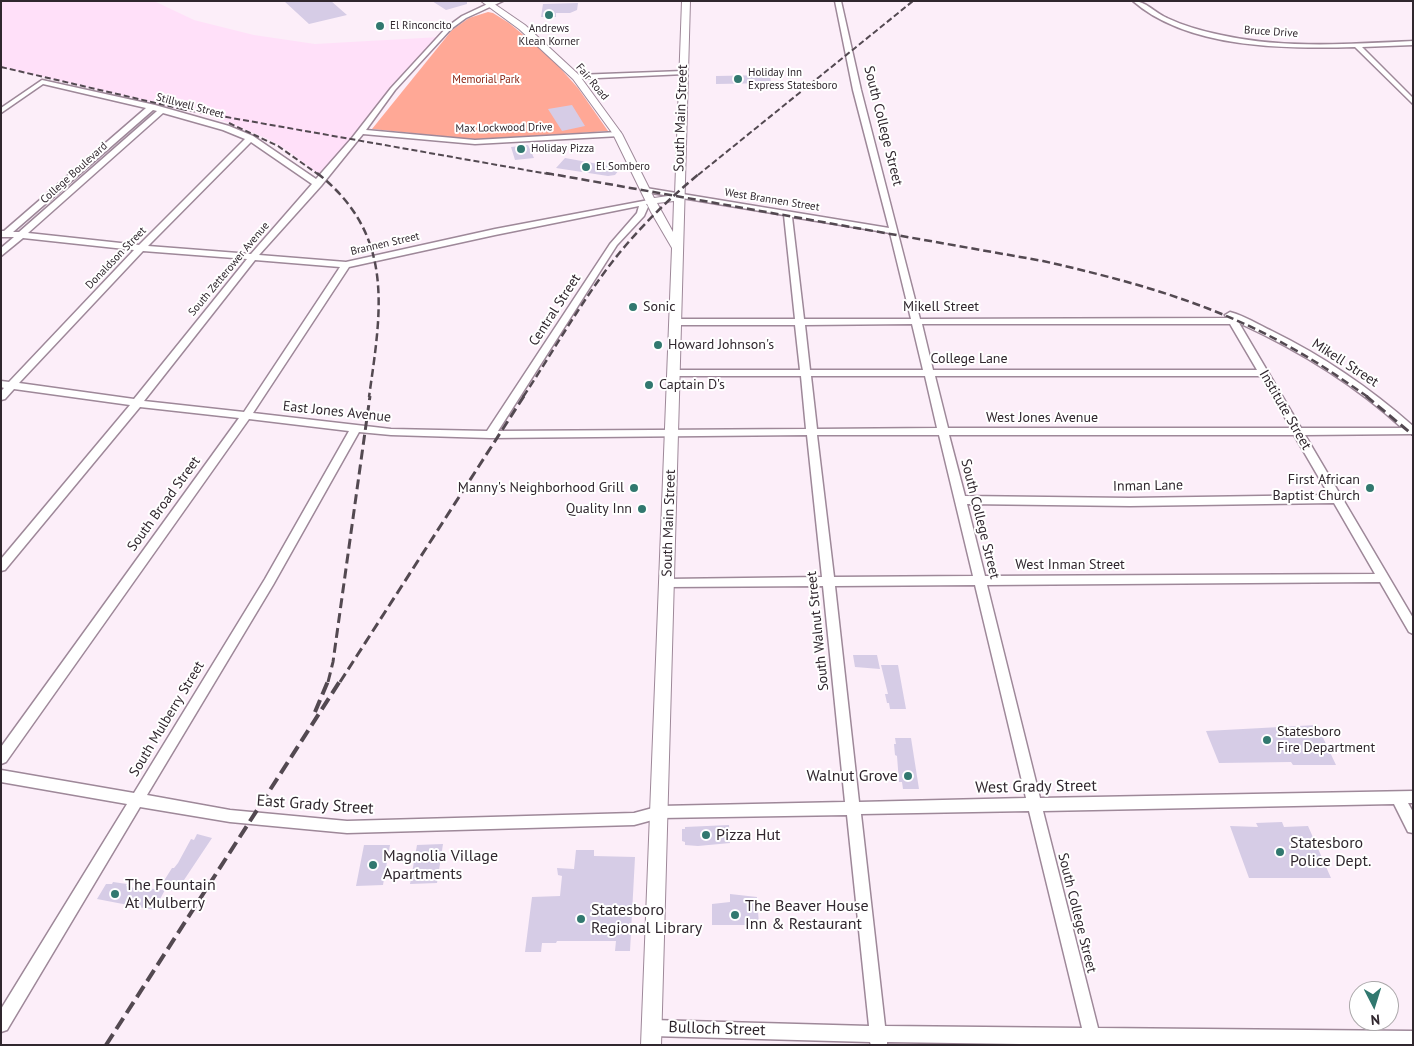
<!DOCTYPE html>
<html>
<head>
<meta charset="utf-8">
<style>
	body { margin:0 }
	#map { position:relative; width:1414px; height:1046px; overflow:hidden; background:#fceef9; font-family:"PT Sans",sans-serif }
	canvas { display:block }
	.frame { position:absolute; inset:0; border:2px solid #30272e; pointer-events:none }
	.north { position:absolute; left:1349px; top:981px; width:50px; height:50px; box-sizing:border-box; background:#fff; border:1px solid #aca9ab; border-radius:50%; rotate:175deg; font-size:14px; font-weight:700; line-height:20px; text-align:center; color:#30272e }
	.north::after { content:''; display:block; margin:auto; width:18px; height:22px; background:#31786f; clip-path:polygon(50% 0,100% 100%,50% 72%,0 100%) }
</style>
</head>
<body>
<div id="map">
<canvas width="1414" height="1046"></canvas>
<div class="frame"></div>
<div class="north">N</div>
</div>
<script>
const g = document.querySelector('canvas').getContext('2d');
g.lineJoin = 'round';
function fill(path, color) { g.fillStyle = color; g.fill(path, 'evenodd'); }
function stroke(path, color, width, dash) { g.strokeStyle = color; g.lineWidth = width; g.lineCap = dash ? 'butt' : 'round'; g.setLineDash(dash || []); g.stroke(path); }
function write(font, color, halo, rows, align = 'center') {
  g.font = font + ' "PT Sans",sans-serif'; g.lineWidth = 4; g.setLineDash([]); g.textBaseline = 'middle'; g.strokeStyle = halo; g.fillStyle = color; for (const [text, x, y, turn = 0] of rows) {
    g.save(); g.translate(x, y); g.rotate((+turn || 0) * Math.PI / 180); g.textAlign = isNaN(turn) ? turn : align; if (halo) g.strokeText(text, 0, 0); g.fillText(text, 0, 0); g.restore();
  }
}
fill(new Path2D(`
	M1 1H154L194 20 254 35 315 44 440 37 389 94 323 178 287 150 268 139 227 122 181 109 1 67Z`), '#ffe0f9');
fill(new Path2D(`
	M488 12 493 13 509 23 551 58 578 88 608 131 480 140 372 129 452 30 469 18Z`), '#ffa896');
fill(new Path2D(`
	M284 1H331L347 15 309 24Z
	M432 1H467V4L446 10Z
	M578 3 577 10 570 13H556V17H541L543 4Z
	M770 75 771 83 716 84V76Z
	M572 105 585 126 562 131 548 109Z
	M528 145 534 158 515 160 511 147Z
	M565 158 615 167 619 170 615 175 608 176 556 168Z
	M853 655H877L880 669 855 667Z
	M881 665H898L906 709H890L889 703H887L885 694H888Z
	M1317 725 1336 765H1293L1291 762 1219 763 1206 731Z
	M895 738H911L919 789H903L902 782H899L897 756 895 755 894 744H896Z
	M1282 822 1284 827 1308 826 1331 878H1249L1230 826 1258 827 1256 823Z
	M729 825 730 843 698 846 685 845V842L682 841V829H685V827Z
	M197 834 212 838 176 892 160 887 172 868H174L178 863 191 839 194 840Z
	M443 844 437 883 410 884 417 845Z
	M364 845H390L383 885 356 886Z
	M576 850H594V856L635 857 630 951H615L616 941H557L556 943H542L541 952H525L532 897 560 896 562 876 558 875 557 868 574 869Z
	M113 882 127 884 126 886 143 890 144 888 165 890 154 910 97 899 106 884H112Z
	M730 894 757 897 759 925H712V904L730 902Z`), '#d6cce6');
const minor = new Path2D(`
	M494 1H503L466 18 451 29 395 90 366 130 475 140 617 132H620V136L475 144 363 134 321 186 259 255 346 262 495 229 654 199V203L646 204 648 207 644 216 617 245 498 431 806 429 801 376H675L670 373 675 370H800L795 325H676L671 322 676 319H795L784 215 646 192 642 190 646 188 889 228 853 90 835 1H841L861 90 920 319 1227 318 1225 315 1230 312C1245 316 1259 325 1272 331 1323 356 1370 388 1413 426V434L1305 435 1413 618V634L1409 632 1380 582 987 585 1040 798 1413 791V803H1408L1413 812V833L1408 832 1394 804 1043 811 1098 1028 1413 1031V1045H1086L887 1042V1045H871L870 1042 652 1036 646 1034 644 1028 646 1022 652 1020 869 1026 847 815 660 818 634 825 347 833 230 822 140 807 7 1030 1 1032V1009L127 804 1 782V770L134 793 265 579 349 431 249 419 6 762 1 764V747L239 418 140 407 5 570 1 571V559L130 405 14 389 5 399 1 400V391L4 388 1 387V381L9 382 134 250 23 238 1 256V248L14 237H1V231H4L146 108 43 84 1 113V108L42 80 155 105 229 126 253 136 316 179 352 138 391 88 447 27 462 16ZM153 110 157 111 19 232H13ZM163 113 223 130 245 139 139 245 28 233ZM251 142 312 184 251 254 148 246ZM639 206 637 213 610 244 487 431 391 429 253 413 349 267 495 235ZM792 217 890 233 911 319H804ZM143 251 247 259 134 399 19 383ZM255 260 340 267 244 412 144 401ZM1239 323C1298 350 1354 384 1402 428H1301ZM912 324 923 370H810L805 325ZM922 324H1230L1257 370H933ZM811 376H925L937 428 817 429ZM935 376H1261L1291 428H948ZM359 432 391 435 490 438 807 435 822 577 667 579 663 580 661 583 663 586 667 587 823 586 845 802 660 806 634 813 347 821 230 810 147 795 273 585ZM817 435H939L973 576 834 577ZM949 435H1294L1329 495 1130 498 965 496ZM1334 503 1375 574 985 576 967 504 1130 506ZM975 585 1026 798 859 802 835 586ZM1029 811 1082 1028 885 1026 861 814Z
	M1133 1C1146 1 1155 13 1167 18 1184 26 1202 31 1221 35 1283 49 1350 44 1413 41V45L1362 47 1413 98V104L1355 47C1286 49 1188 49 1133 1Z
	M683 71 686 73 685 74 576 79 573 77 576 75Z`);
const major = new Path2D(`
	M481 1H490L525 25 579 75 622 134 654 198 675 195 682 1H690L661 1045H641L672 248 651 212 613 134 573 79 519 29ZM674 201 673 232 657 203Z`);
stroke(minor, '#9e8899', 3);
stroke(major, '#9e8899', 2);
fill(minor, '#fff');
fill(major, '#fff');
stroke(new Path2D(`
	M1 67 186 110
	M181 109 554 175
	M229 123 278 146 319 175
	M698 175 913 1`), '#534951', 2, [6, 3]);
stroke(new Path2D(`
	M317 173C396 235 381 311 369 397
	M546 173 1043 261C1127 280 1212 303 1288 346 1316 361 1342 379 1368 397
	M523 397C555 349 584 296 621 251 645 222 671 197 700 173`), '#534951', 2.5, [8, 4]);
stroke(new Path2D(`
	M1366 396 1413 435
	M328 682 333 662 370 396
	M340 682 524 396`), '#534951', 3, [10, 5]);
stroke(new Path2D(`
	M315 712 328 681
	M106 1045 340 681`), '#534951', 4, [13, 6]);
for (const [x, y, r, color] of [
	[549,15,5,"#31786f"],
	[380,26,5,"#31786f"],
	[738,79,5,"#31786f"],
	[521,149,5,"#31786f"],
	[586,167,5,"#31786f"],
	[633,307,5,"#31786f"],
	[658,345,5,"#31786f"],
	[649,385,5,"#31786f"],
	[634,488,5,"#31786f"],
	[1370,488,5,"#31786f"],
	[642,509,5,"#31786f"],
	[1267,740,5,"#31786f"],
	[908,776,5,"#31786f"],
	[706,835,5,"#31786f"],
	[1280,852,5,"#31786f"],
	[373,865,5,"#31786f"],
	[115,894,5,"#31786f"],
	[735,915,5,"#31786f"],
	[581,919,5,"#31786f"]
]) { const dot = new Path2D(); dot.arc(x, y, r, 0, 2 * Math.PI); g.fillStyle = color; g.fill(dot); stroke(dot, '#fff', 2); }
write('11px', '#30272e', '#fff', [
	["El Rinconcito",390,26],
	["Andrews",549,29,"center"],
	["Klean Korner",549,42,"center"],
	["Holiday Inn",748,73],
	["Express Statesboro",748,86],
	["Holiday Pizza",531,149],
	["El Sombero",596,167]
], 'left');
write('11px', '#30272e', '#fff', [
	["Bruce Drive",1271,32,4],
	["Fair Road",592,82,50],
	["Stillwell Street",190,106,15],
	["Max Lockwood Drive",504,128,-1],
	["College Boulevard",74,173,-42],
	["West Brannen Street",772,200,9],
	["Brannen Street",385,244,-13],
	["Donaldson Street",116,258,-46],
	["South Zetterower Avenue",229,269,-50]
]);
write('11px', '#851d0b', '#fff', [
	["Memorial Park",486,80]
]);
write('14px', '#30272e', '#fff', [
	["South Main Street",681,118,-88],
	["South College Street",883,126,76],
	["Mikell Street",941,307],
	["Central Street",555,310,-57],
	["College Lane",969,359],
	["Mikell Street",1345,363,33],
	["Institute Street",1285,410,60],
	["East Jones Avenue",337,412,6],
	["West Jones Avenue",1042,418],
	["Inman Lane",1148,486,-1],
	["South Broad Street",164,504,-54],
	["South College Street",980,519,76],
	["South Main Street",669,523,-88],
	["West Inman Street",1070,565],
	["South Walnut Street",818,631,-96],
	["South Mulberry Street",167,719,-59],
	["South College Street",1077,913,76]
]);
write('14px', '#30272e', '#fff', [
	["Sonic",643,307],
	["Howard Johnson's",668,345],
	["Captain D's",659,385],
	["First African",1360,480,"right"],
	["Baptist Church",1360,496,"right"],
	["Manny's Neighborhood Grill",624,488,"right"],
	["Quality Inn",632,509,"right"],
	["Statesboro",1277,732],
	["Fire Department",1277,748]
], 'left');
write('16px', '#30272e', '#fff', [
	["Walnut Grove",898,776,"right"],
	["Pizza Hut",716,835],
	["Statesboro",1290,843],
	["Police Dept.",1290,861],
	["Magnolia Village",383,856],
	["Apartments",383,874],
	["The Fountain",125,885],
	["At Mulberry",125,903],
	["The Beaver House",745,906],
	["Inn & Restaurant",745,924],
	["Statesboro",591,910],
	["Regional Library",591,928]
], 'left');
write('16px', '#30272e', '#fff', [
	["West Grady Street",1036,787,-1],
	["East Grady Street",315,805,4],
	["Bulloch Street",717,1029,2]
]);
</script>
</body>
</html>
